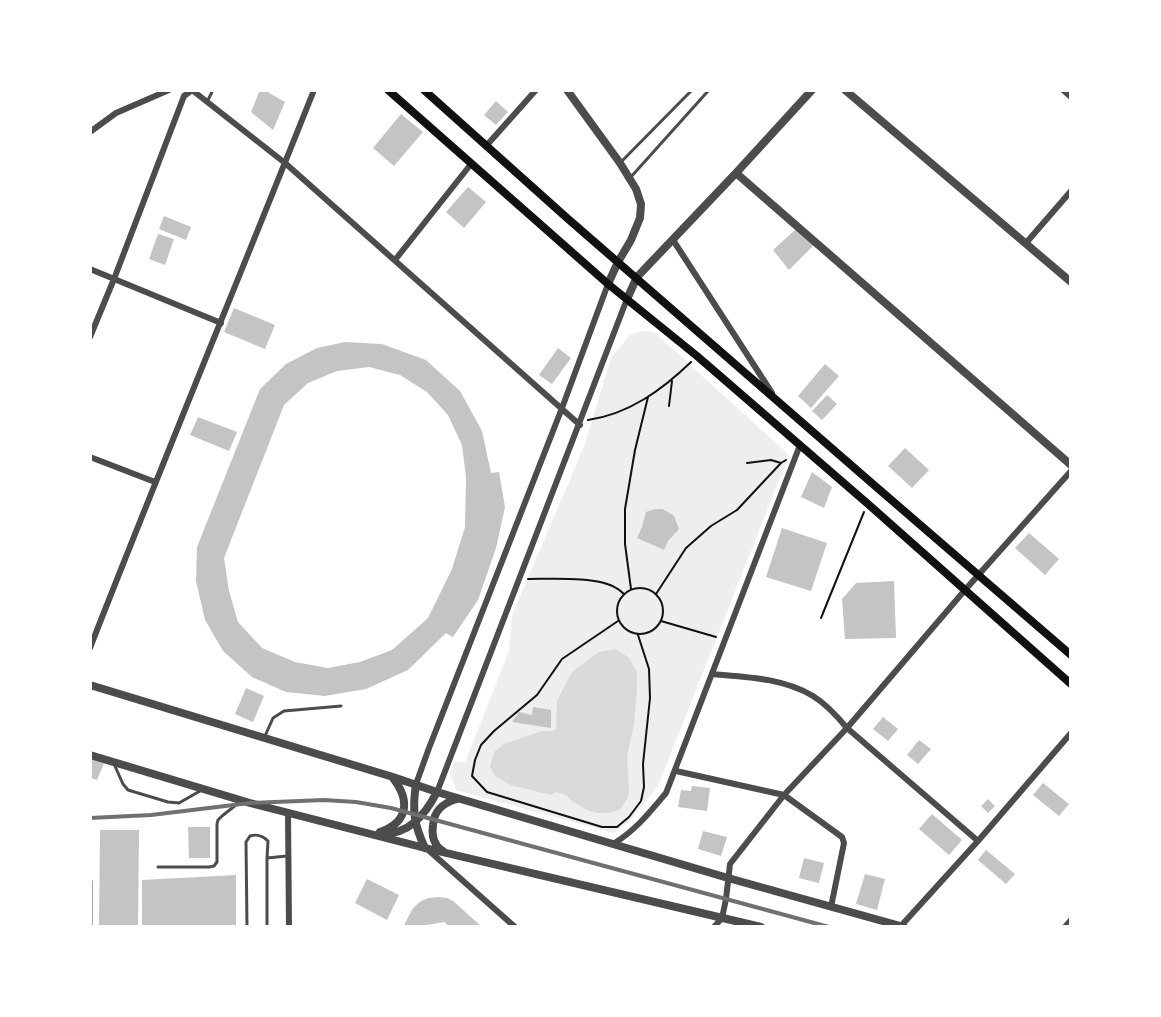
<!DOCTYPE html>
<html>
<head>
<meta charset="utf-8">
<style>
	body { margin:0 }
	#map { position:relative; width:1161px; height:1017px; overflow:hidden; background:#fff; font-family:Raleway,sans-serif }
	canvas { display:block }
	.frame { position:absolute; inset:0; border:92px solid #fff; pointer-events:none }
</style>
</head>
<body>
<div id="map">
<canvas width="1161" height="1017"></canvas>
<div class="frame"></div>
</div>
<script>
const g = document.querySelector('canvas').getContext('2d');
g.lineJoin = 'round';
function fill(path, color) { g.fillStyle = color; g.fill(path, 'evenodd'); }
function stroke(path, color, width, dash) { g.strokeStyle = color; g.lineWidth = width; g.lineCap = dash ? 'butt' : 'round'; g.setLineDash(dash || []); g.stroke(path); }
fill(new Path2D(`
	M641 331 654 332 789 455 658 786 628 823 613 833 456 790 450 773 454 762H465L509 651 512 615 585 444 611 358 630 335Z`), '#eee');
fill(new Path2D(`
	M616 649 629 658 637 672V690L634 724 627 756 629 793 626 801 620 809 610 813H599L589 811 572 801 566 795 556 792 551 795 510 785 494 775 490 766 494 752 504 744 542 731H552L556 729 557 701 572 672 599 652Z`), '#d9d9d9');
fill(new Path2D(`
	M260 90H264L285 102 273 130 251 112Z
	M496 101 508 112 496 125 484 115Z
	M401 114 423 132 394 166 373 148Z
	M468 187 486 202 464 228 446 212Z
	M164 216 191 227 186 240 159 229Z
	M796 229 814 245 789 270 773 250Z
	M158 234 174 239 165 265 149 259Z
	M234 308 275 325 265 349 224 332Z
	M345 342 382 344 426 360 460 391 482 431 491 473 499 472 505 507 496 548 478 600 453 637 446 633 408 670 366 689 325 696 286 692 252 677 223 651 205 620 196 581 197 547 260 389 286 364 317 348ZM369 367 400 375 427 392 448 415 462 445 466 477 465 527 452 569 428 618 392 650 360 662 328 668 295 662 262 648 238 622 229 591 224 558 284 405 308 383 337 371Z
	M558 348 571 358 552 384 539 375Z
	M825 364 839 376 811 408 798 396Z
	M827 395 837 404 822 420 812 411Z
	M198 417 237 432 229 451 190 435Z
	M905 448 929 470 912 488 888 466Z
	M812 472 832 487 824 508 801 497Z
	M655 509H662L668 512 674 516 679 529 668 541 664 550 637 538 642 527 646 512Z
	M782 528 827 543 811 591 766 577Z
	M1029 533 1059 559 1045 575 1015 548Z
	M894 581 896 638 845 639 842 599 856 583Z
	M246 688 264 696 253 722 235 714Z
	M533 707 551 710V728L512 722 519 712 532 715Z
	M883 717 898 729 888 741 873 729Z
	M919 740 931 749 918 764 907 755Z
	M90 759 104 763 97 780 90 778Z
	M1043 783 1069 804 1059 816 1033 795Z
	M692 786 710 788 707 811 678 807 681 790 691 791Z
	M988 799 995 806 988 813 981 806Z
	M932 814 962 840 949 855 919 829Z
	M188 827H210V858H189Z
	M100 830H139L138 927H99Z
	M703 831 727 837 721 856 698 849Z
	M986 850 1015 874 1006 884 978 860Z
	M804 858 824 863 819 883 799 878Z
	M865 874 885 879 877 910 856 904Z
	M236 875V927H142V880Z
	M367 879 399 895 387 920 355 903Z
	M438 897 447 898 453 901 482 927H450L444 922 427 925 426 927H403L413 908 421 901 429 898Z`), '#c4c4c4');
stroke(new Path2D(`
	M669 406 672 381
	M588 420C629 414 662 390 691 362
	M747 463 771 460 781 463
	M528 579C550 579 598 576 616 588 619 589 621 592 624 594
	M617 611a23 23 0 1 1 46 0a23 23 0 1 1-46 0Z
	M631 589 625 544V509L635 450 648 397
	M656 594 686 548 711 526 737 510 781 463 786 460
	M821 618 864 512
	M618 621 562 659 537 695 494 731 481 745 475 760 472 776 487 792 602 827H617L629 817 641 801 644 787 643 764 650 698 649 669 638 635
	M661 621 716 637`), '#111', 2);
stroke(new Path2D(`
	M207 102 213 90
	M621 162 692 90
	M630 178 709 90
	M265 736 273 718 284 711 341 706
	M114 764 123 784 128 790 168 802 179 803 200 791
	M158 867H209L214 866 217 862V824L218 820 222 816 241 801
	M91 927V881
	M247 927 246 842 250 836C257 834 262 835 268 841L267 858 287 856
	M267 927V858`), '#4c4c4c', 3);
stroke(new Path2D(`
	M1063 90 1071 97
	M90 132 116 113 169 90
	M487 145 536 90
	M673 240 772 393
	M1026 243 1071 191
	M395 260 471 164
	M90 269 221 323
	M90 337 114 279 184 96 192 90 285 163 580 425
	M90 457 155 482
	M90 648C163 461 240 276 314 90
	M712 674C746 677 783 678 813 696 826 704 837 716 847 728L978 841
	M676 771 784 795 842 837 844 843 831 907
	M416 784 429 748 562 408 608 284
	M437 792 627 299
	M288 813 289 927
	M613 844C635 831 650 812 666 793L800 445
	M426 848 515 927
	M714 927 722 918 726 899 730 864 784 795 847 728 965 590 1071 471
	M900 927 978 841 1071 733
	M1065 927 1071 920`), '#4c4c4c', 6);
stroke(new Path2D(`
	M567 90 620 163 636 189 641 204 640 218 631 240 618 262 608 284
	M845 90 1071 282
	M736 173 1071 465
	M627 299 637 277 736 173 812 90
	M90 685 393 777 437 792 728 878 904 927
	M90 755 250 803 425 848 761 927
	M416 784C412 810 414 825 425 848
	M380 832C409 822 410 800 393 778
	M380 834C409 835 425 815 437 792
	M443 851C440 849 437 847 436 844 432 838 432 832 433 825 434 810 443 803 457 799`), '#4c4c4c', 8);
stroke(new Path2D(`
	M388 90 608 284 697 356 868 504 1071 684
	M424 90 567 218 874 485 1071 655`), '#111', 8);
stroke(new Path2D(`
	M90 818 151 815 250 803 324 800 356 802 391 808 829 927`), '#707070', 4);
</script>
</body>
</html>
